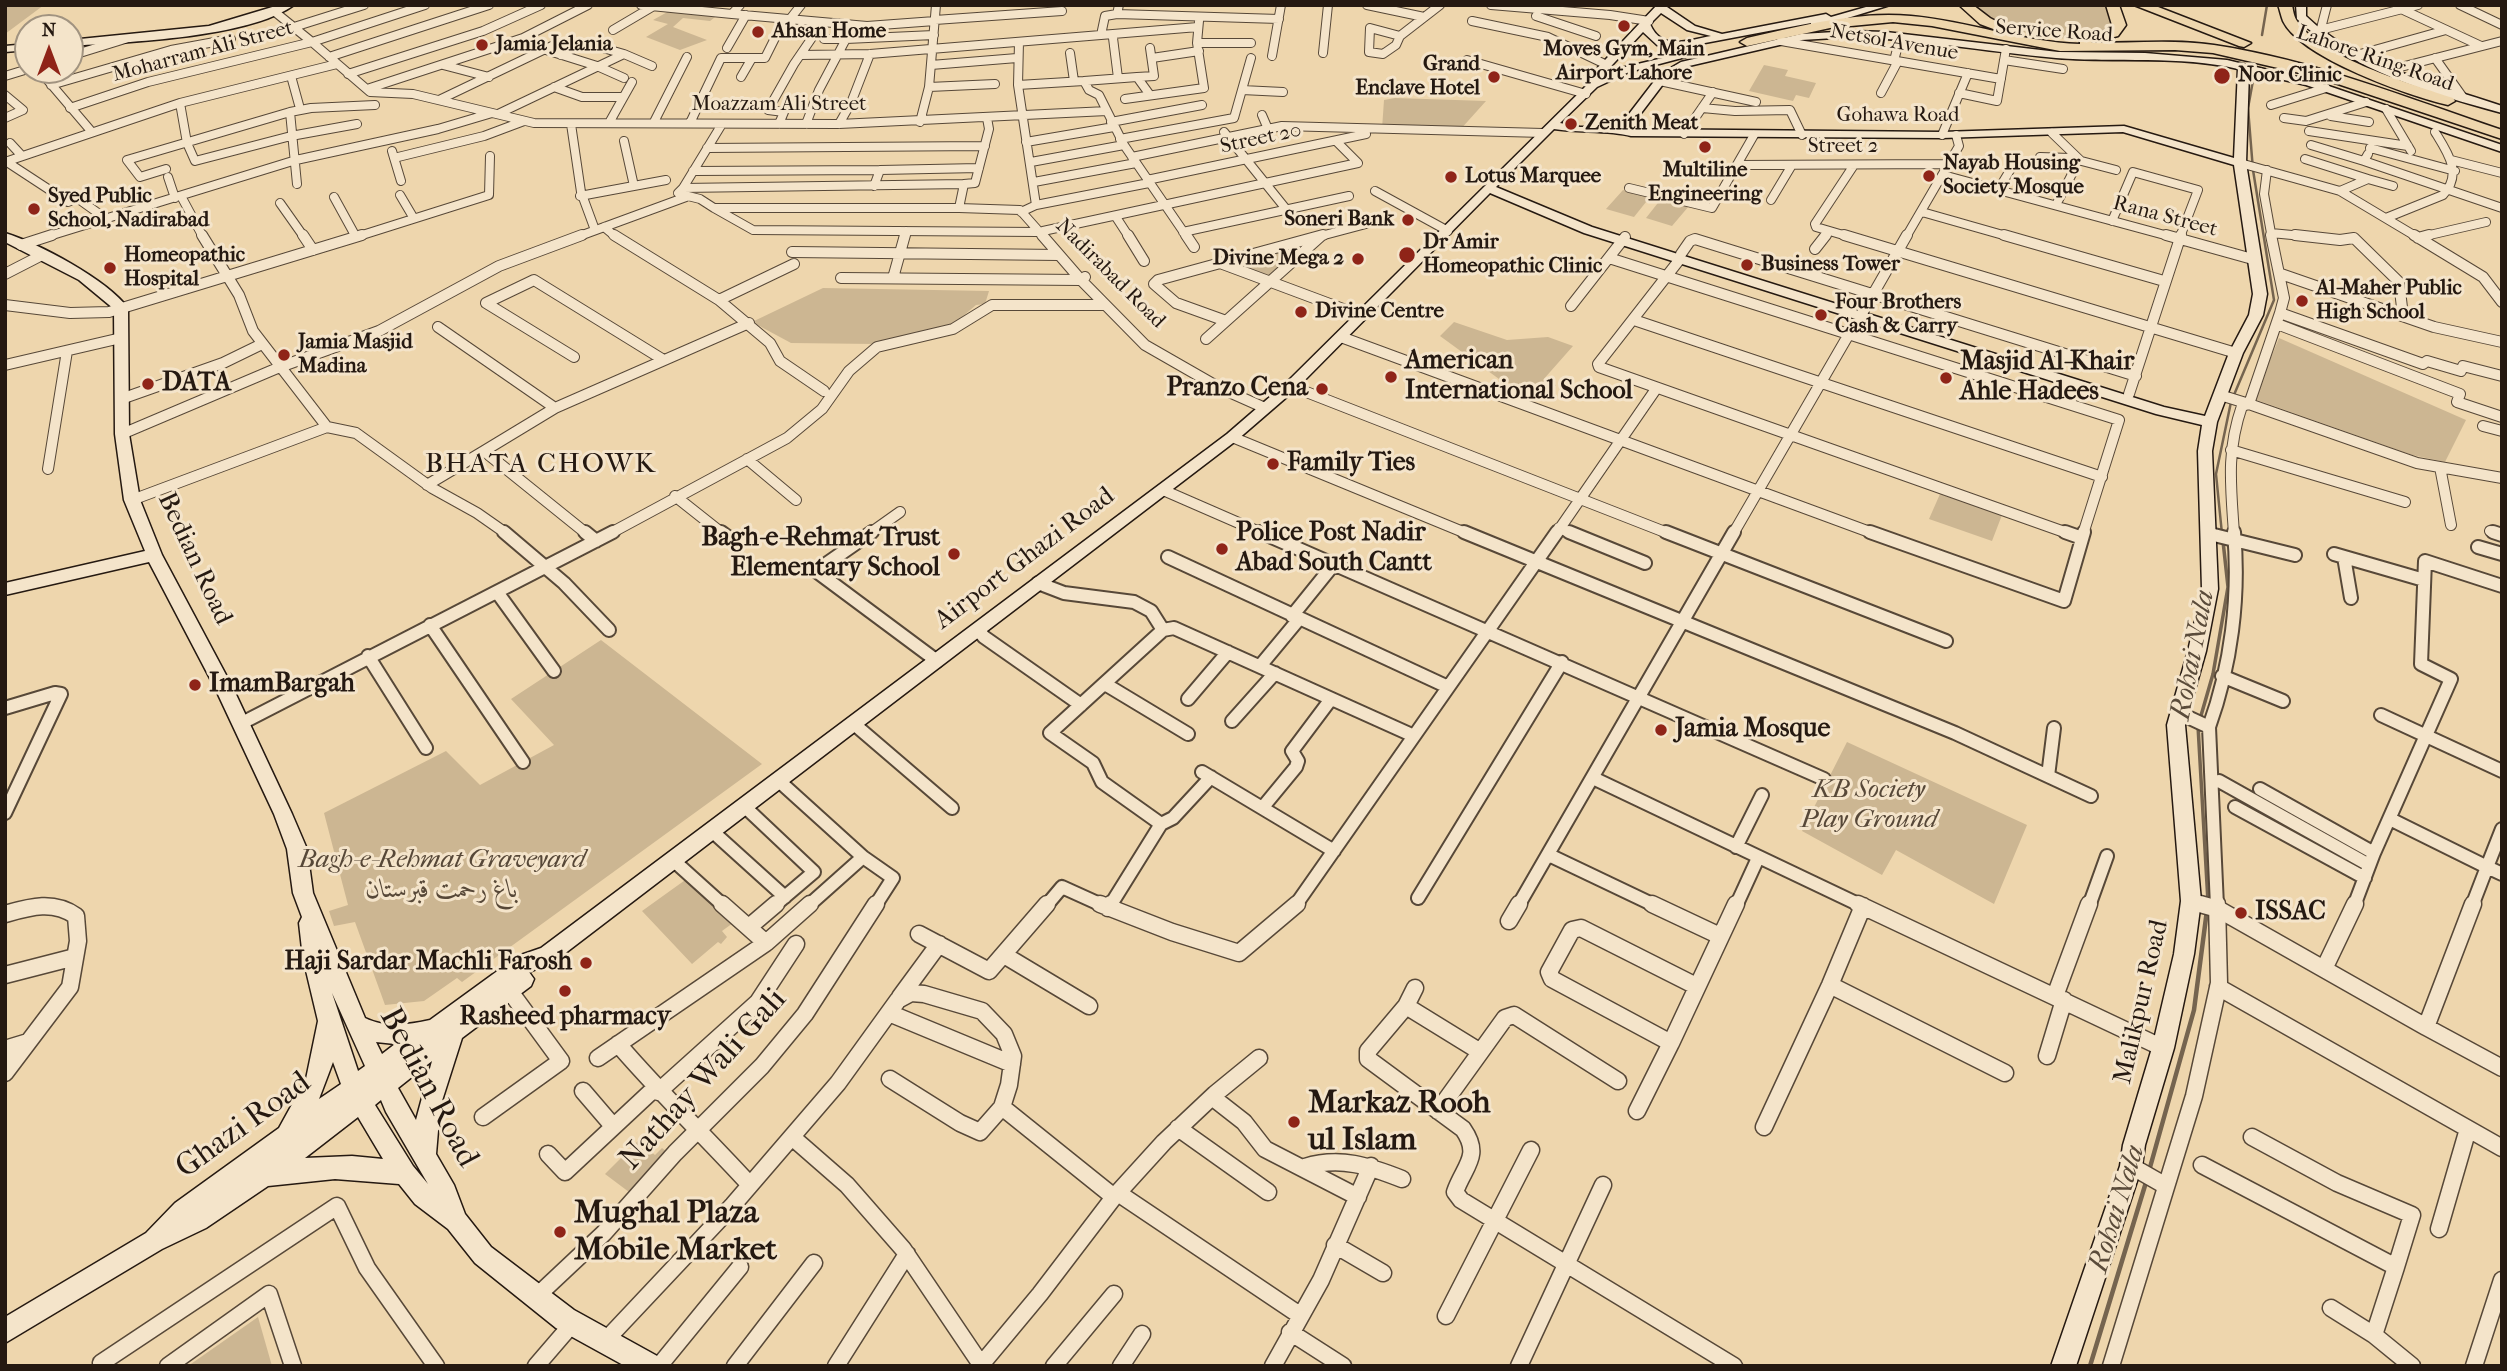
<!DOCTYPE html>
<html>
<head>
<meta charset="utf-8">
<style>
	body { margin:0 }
	#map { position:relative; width:2507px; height:1371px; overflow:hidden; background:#eed6ad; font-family:"IM FELL French Canon",serif }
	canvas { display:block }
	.frame { position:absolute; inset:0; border:7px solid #251911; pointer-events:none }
	.north { position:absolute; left:14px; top:14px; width:70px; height:70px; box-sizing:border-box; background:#f4e4ca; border:2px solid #a19380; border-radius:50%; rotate:0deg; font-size:19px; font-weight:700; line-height:28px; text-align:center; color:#251911 }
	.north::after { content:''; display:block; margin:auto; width:24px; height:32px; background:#8f2418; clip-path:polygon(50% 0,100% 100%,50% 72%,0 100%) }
</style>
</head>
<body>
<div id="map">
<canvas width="2507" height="1371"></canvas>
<div class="frame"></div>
<div class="north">N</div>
</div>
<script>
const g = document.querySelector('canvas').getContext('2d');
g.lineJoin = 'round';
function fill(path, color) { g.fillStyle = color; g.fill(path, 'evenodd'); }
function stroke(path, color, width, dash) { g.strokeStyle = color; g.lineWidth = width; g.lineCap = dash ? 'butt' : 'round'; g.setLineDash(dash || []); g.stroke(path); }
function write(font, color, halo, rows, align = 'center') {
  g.font = font + ' "IM FELL French Canon",Amiri,serif'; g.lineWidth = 6; g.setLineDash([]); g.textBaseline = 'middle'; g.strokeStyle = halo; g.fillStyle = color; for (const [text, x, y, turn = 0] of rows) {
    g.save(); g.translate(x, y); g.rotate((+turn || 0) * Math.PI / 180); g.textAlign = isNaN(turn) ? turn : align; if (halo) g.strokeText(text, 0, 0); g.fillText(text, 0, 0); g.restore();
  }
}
fill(new Path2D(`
	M5 5H44L5 34Z
	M1973 5H2106L2112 14 2113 25C2077 52 2004 35 1973 5Z
	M671 10 719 14 710 21 683 18 673 27 707 40 680 50 646 37 668 24 653 20Z
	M1764 65 1788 70 1785 76 1816 83 1809 98 1796 95 1793 101 1749 91Z
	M1395 98 1486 101 1459 131 1382 129 1384 100Z
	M1623 190 1650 197 1634 217 1606 209Z
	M1661 199 1689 206 1672 226 1646 218Z
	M1304 245 1272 276 1234 264Z
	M823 288 989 291 985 304 976 305 949 328 875 344 791 343 752 322Z
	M1454 322 1507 340 1548 337 1573 346 1543 380 1556 385 1545 398 1499 379 1440 336Z
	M2279 338 2466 420 2445 462 2412 455 2254 399Z
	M1940 494 2002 515 1992 541 1929 519Z
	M601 640 762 764 462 982 457 978 424 1001 385 1005 355 922 334 926 329 911 348 905 324 813 446 751 480 785 554 745 511 699Z
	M1847 742 2027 825 1994 904 1896 850 1882 875 1802 831Z
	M688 878 733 923 722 931 727 937 721 944 718 942 692 964 642 911Z
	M638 1141 655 1155 662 1148 671 1155 633 1195 605 1174Z
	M258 1317 272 1366H188Z`), '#ccb692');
stroke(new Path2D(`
	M2262 35 2267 5
	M2222 534 2216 474 2231 402 2274 300 2253 170 2248 108 2254 75`), '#75644f', 2.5);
stroke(new Path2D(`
	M2208 902 2198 726 2213 674 2228 587 2222 532`), '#75644f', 3.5);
stroke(new Path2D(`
	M2149 1171 2194 1010 2207 910
	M2090 1366 2147 1179`), '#75644f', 4.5);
const streetFar3 = new Path2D(`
	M641 5 732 14
	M740 5 732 14 867 26 935 21
	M1119 5 1117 14 1279 19
	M1367 5 1424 17
	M1491 5 1610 15 1649 21
	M2460 5 2502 25
	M2399 8 2481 46
	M275 12 312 42 425 5
	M1536 16 1596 36
	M790 19 801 5
	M935 20 1062 11
	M1472 21 1548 37 1607 65
	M294 27 364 5
	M1370 28 1400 36 1396 45 1383 54 1369 52Z
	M613 30 652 7
	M2320 30 2418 5
	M785 32 793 20
	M1101 35 1105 16 1117 14
	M1400 36 1440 5
	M2319 36 2327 5
	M1113 38 1118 78
	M824 39H846
	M1781 41 2001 79
	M1019 42 1018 85 1036 205 1021 212
	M1197 43H1251
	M603 48 624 54
	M727 48 746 15
	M546 50 597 66 624 78
	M1070 53 1074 81
	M1323 53 1328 5
	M561 55 581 44
	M801 55 870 54 1198 27
	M70 56 125 39
	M1272 56 1281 5
	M2353 56 2446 30
	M329 57 489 5
	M752 58H765L775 38
	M1152 58 1199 51
	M2435 58 2462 96
	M1467 60 1586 94
	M2004 60 2063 69
	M1894 61 1900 37
	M443 65 489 77
	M931 65 1017 58
	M39 70 91 131
	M2389 70 2502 41
	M348 74 483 31 541 5
	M5 76 28 69
	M291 76 299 105
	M1137 77 1154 76 1150 48
	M1660 81 1756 102
	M51 85 171 50 231 39
	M1018 85 1084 81
	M554 87 582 97H623
	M929 87 995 84
	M367 89 523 38 588 5
	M1242 90 1283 92
	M1881 93 1898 61
	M1959 93 1997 101 2006 49
	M5 95 23 110 5 118
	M1125 99 1204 88 1197 43 1199 21
	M439 100 558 43
	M180 103 187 143 195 161 291 136 357 124
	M2271 105 2326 88
	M70 108 148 82 312 42 370 92 413 94 534 123 839 124 1107 111 1124 145 1187 237
	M1702 108 1735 111 1790 110 1802 135
	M2386 109 2411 151
	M1107 111 1099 95 1089 90 1084 81 1137 77 1150 95
	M290 112 297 184
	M498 114 624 54 652 66
	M1262 115 1268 129
	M2331 116 2369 122
	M987 118 989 129 975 183 964 184 959 208 1020 210 1044 237
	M2284 118 2306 121 2366 102
	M654 122 687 57
	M920 122 929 87 936 5
	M1111 122 1202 105
	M609 123 632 82
	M690 123 721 58H752L741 77
	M571 124 581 192 595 230
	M779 124 784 112 768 110 794 64 822 23
	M806 124 819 90 846 39 934 35
	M839 124 851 103 870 54
	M2309 131 2408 146
	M1224 132 1286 209
	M2052 133 2080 160
	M1684 134 1713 92
	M1942 135 1968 73
	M1120 139 1234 118 1251 58
	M624 141 634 186
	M1026 142 1114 127
	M10 143 22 156
	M2311 145 2364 161 2368 154
	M707 148 985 146
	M2370 148 2455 171
	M392 151 401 181
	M1132 157 1282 126 1543 133
	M2040 157 2070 158 2116 170
	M394 158 484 136 524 121
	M2305 159 2368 179
	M2451 160 2502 173
	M2364 161 2502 208
	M5 162 180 103 337 64
	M7 162 68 202 77 198 105 218
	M1031 162 1124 145
	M2240 163 2340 191 2417 237
	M1738 165 1949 164
	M166 169 140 177 127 160 290 112 311 108 375 105
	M880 170 979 168
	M2267 170 2264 194 2271 233
	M693 171 880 170 874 186
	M1943 175 2172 237
	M168 177 175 198
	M1147 180 1366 134
	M1034 182 1136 163
	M683 188 722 124
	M1629 188 1712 208 1754 135
	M1998 190 2015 162
	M1375 191 1448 231
	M2340 191 2368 179 2393 186
	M678 193 683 188 964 184
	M680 194 700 199 714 208H959
	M400 195 413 217
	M181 196 203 237
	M580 196 666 180
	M334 197 356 237
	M1771 200 1792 165
	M280 203 304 237
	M1036 205 1149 183
	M2056 205 2073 172
	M714 208 753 230 1038 232
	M1922 212 2010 237
	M1116 217 1129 237
	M2386 218 2443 195C2463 174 2448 153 2435 132
	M2112 221 2133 172 2198 190 2180 237
	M604 227 616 237
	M1043 231 1358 163 1336 141
	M1183 232 1349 196
	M46 237 296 160 438 129 492 113
	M356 237 489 195 490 156
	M577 237 686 197
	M904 237 906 231
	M1317 237 1366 224
	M1824 237 1829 231
	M1850 237 1816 227 1815 224 1854 165
	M1906 237 1959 146 1956 135
	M2272 237 2271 233 2313 237
	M2421 237 2486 222`);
const streetFar2 = new Path2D(`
	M303 235 313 250
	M614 235 719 300 770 343 780 361 824 391
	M1042 235 1081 280 1145 345 1220 388 1265 408
	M1128 235 1144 261
	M1186 235 1194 247
	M1844 235 2236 353
	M2004 235 2164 281
	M2166 235 2256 260
	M2271 235 2284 298 2280 313
	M2295 235 2340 240 2354 238 2399 282 2403 316
	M2414 235 2483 277 2502 302
	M2418 238 2429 235
	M21 245 52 235
	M1815 249 1826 235
	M792 252 1059 255
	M1681 254 1690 241 1695 239 2136 376
	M1609 258 2119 420 2083 534
	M1680 259 1598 364 1599 367 2070 534
	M1220 263 1362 316
	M5 274 42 255
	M2281 274 2434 327 2502 342
	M841 278 1081 280 1085 277
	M893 278 905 235
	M719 300 794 264
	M5 305 70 313 109 312 362 235
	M1571 306 1625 237
	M1860 317 1907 235
	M1634 320 2102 477
	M1226 321 1176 303 1154 284 1158 280 1323 235
	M2277 324 2460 394 2457 402 2502 417
	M438 327 555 408
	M1341 337 1875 534
	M1206 339 1321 236
	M574 357 486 303 534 280 662 359
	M5 365 121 338
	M1291 386 1670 534
	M2129 394 2181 235
	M2220 395 2249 404 2280 313 2423 364 2427 361 2461 371 2463 366 2502 376
	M124 398 223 363 262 344
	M2483 426 2502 431
	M327 427 356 433 432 488 477 513 507 534
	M122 434 280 367 379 331 499 266 582 235
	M1232 437 1468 534
	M2231 450 2405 502
	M484 451 555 408 749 323
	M747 459 796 500
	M2440 467 2451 525
	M48 469 67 351
	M427 485 484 451 587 534
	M1163 490 1264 534
	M675 496 723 534
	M132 500 327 427 253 331 239 295 202 235
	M1559 528 1573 534
	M2490 531 2498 534
	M609 534 787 438 822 409 849 371 877 347 953 329 992 305H1104
	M869 534 900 512
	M1556 534 1656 389
	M1733 534 1849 334
	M2234 534C2231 487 2226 452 2242 406L2249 404 2417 463 2502 478`);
const streetFar1 = new Path2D(`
	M504 532 564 583 609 630
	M585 532 596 541
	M721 532 729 538
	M872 532 816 571 937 661
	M1260 532 1824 779
	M1464 532 1955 733 2091 796
	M1569 532 1645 563
	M1666 532 1946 641
	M1870 532 2064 601 2084 532
	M2065 532 2082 538
	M2493 532 2502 535
	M2210 534 2295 555
	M2478 547 2502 554
	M2334 554 2424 580
	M1168 557 1448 687
	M2344 557 2351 598
	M1038 583 1064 593 1134 602 1151 611 1163 630
	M497 592 554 671
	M1292 616 1334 564
	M430 625 523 762
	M978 630 984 637 1081 705
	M368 656 426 748
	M1260 666 1299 619
	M2222 676 2283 701
	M1105 684 1188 734
	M1188 699 1228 652
	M5 708 55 693 61 694 5 813
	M2179 713 2209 727
	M2381 715 2502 771
	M1232 721 1275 673
	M240 724 613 532
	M854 724 952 808
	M1202 772 1334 851
	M2048 776 2054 728
	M1593 778 1862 906
	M779 781 863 857 893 878 875 906
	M2219 781 2369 865
	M2260 789 2374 853
	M744 806 814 872 774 906
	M1263 807 1296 767 1298 761 1292 751 1331 699
	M2235 807 2365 878
	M2390 819 2487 867 2502 829
	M1161 824 1173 818 1211 777
	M712 831 785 897
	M1736 847 1762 795
	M1549 855 1656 906
	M673 860 724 906
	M1418 898 1562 662
	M2191 901 2206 906
	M808 906 863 857
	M1046 906 1062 887 1104 906
	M1110 906 1161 824 1102 782 1093 763 1050 733 1163 630 1174 628 1414 736
	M1295 906 1557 532
	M1518 906 1734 532
	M1736 906 1758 858
	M2089 906 2107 856
	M2217 906 2209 727C2231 666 2240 597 2234 532
	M2354 906 2374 853 2451 679 2421 664 2425 561 2502 586
	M2472 906 2487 867 2502 874`);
const street = new Path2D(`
	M722 904 766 943 810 904
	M1100 904 1172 932 1239 953 1297 904
	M1652 904 1720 936
	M1858 904 2163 1048
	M2200 904 2218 909 2426 1027
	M2473 904 2426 1027 2502 1068
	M1108 908 1111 904
	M5 914C30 907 53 900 76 916L78 941 70 987 5 1073
	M1509 921 1519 904
	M749 927 776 904
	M919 934 989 971 1047 904
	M1004 955 1089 1006
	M2324 969 2355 904
	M5 975 75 957
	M1830 985 2005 1073
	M1696 986 1581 928 1572 930 1549 972 1552 979 1671 1043 1736 904
	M2218 987 2502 1148
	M1415 988 1406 1006 1368 1051V1059L1463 1129C1482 1156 1464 1166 1455 1192L1461 1200 1734 1366
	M2055 996 2089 904
	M900 997 939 944
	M1406 1006 1479 1051
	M889 1013 1012 1064
	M618 1044C660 1093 706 1137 750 1185
	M5 1049 28 1042
	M2047 1056 2064 1000
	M598 1058 766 943
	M890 1079 960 1123 980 1132 1002 1107
	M583 1091 613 1126
	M658 1092 758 1002 796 944
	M1212 1097 1244 1122 1265 1149 1358 1197
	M1438 1111 1505 1018 1514 1015 1618 1081
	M1637 1111 1671 1043
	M483 1117 561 1061 509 990
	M1764 1127 1830 985 1863 906
	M1178 1128 1268 1192
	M792 1137 847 1185 903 1249 982 1366
	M2252 1137 2337 1183 2412 1215 2396 1267
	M548 1154 565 1172 655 1088
	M2202 1165 2396 1267 2374 1335
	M2131 1166 2166 1186
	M1305 1167C1340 1156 1369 1166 1402 1179
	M1118 1193 1301 1316
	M2439 1229 2468 1129
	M1335 1245 1383 1273
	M537 1296 604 1233 675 1153 762 1066 805 1014 876 904
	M2331 1308 2374 1335 2412 1366
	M1446 1316 1531 1150
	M1290 1332 1343 1366
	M605 1341 733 1205 838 1083 898 1000 911 993 924 994 982 1011 1004 1034 1013 1056 1009 1085 1002 1107 1114 1197
	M101 1363 337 1206 367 1268 436 1366
	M168 1366 269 1294 293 1366
	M536 1366 573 1323
	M659 1366 740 1267
	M735 1366 814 1263
	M836 1366 907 1254
	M980 1366 1040 1294 1114 1197 1164 1142 1215 1094 1259 1058
	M1054 1366 1114 1294
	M1121 1366 1142 1334
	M1273 1366 1321 1280 1371 1166
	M1519 1366 1603 1185
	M2111 1366 2194 1096 2219 983 2217 904
	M2474 1366 2502 1280`);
const secondary = new Path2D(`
	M279 5H294C249 38 127 42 70 46V40L209 26Z
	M1657 5H1668L1667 7 1695 26 1722 34 1826 14 1831 17 1873 5H1890L1815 28 1811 27V23L1689 46V50L1685 51 1657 45 1643 32 1600 78 1621 68 1692 51 1697 54 1629 72 1597 87 1560 123 1580 127H1619L1659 75 1681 62 1801 34 1852 31 1886 32 2058 52 2145 53 2227 60 2314 81 2502 145V152L2306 85 2249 72 2246 163 2267 294 2263 315 2243 353 2217 422 2212 451 2218 589 2206 651 2185 725 2201 901 2194 954 2174 1048 2145 1145 2142 1166 2076 1366H2051L2120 1166 2123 1145 2152 1048 2174 954 2181 901 2167 725 2188 651 2202 589 2198 451 2202 425 2156 414 1584 233 1490 193 1296 389 1237 440 555 961 529 972 534 979 531 986 462 1038 440 1107 436 1154 454 1185 465 1214 491 1247 574 1310 659 1357 662 1366H625L556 1328 475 1263 448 1229 415 1204 399 1184 335 1179 268 1186 206 1228 162 1249 5 1343V1317L146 1233 175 1203 279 1128 306 1079 318 1021 303 958 299 923 302 917 293 893 287 849 274 814 215 688 149 562 5 595V583L145 551 124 500 115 434 114 309 79 280 5 242V233C40 244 106 279 128 308L129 434 140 500 162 555 233 688 292 814 307 849 313 893 365 1018C386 1028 408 1025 430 1020L518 956 541 948 1227 434 1286 383 1588 84 1589 77ZM1661 13 1687 30 1711 36C1688 40 1662 52 1650 24ZM1852 37C1920 39 1988 52 2056 58 2116 63 2179 55 2238 69L2234 158 2124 126 1942 132 1629 129 1667 79 1689 66 1801 40ZM1554 129C1579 133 1607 130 1631 136L1942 138 2123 132 2234 165 2253 294 2249 315 2229 353 2205 416 2164 407 1592 227 1496 187ZM332 993 365 1066 358 1071ZM376 1042 395 1044 382 1054ZM432 1061 416 1120 398 1088ZM333 1062 341 1084 319 1099ZM381 1100 386 1112 428 1184 413 1166 375 1105ZM358 1117 383 1159 352 1156 305 1158Z
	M2296 5H2306V16C2359 67 2434 83 2502 106V113C2432 94 2351 70 2297 19Z
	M28 44V50L5 52V46Z`);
const highway = new Path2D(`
	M1959 5H1973L1990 18 2011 29 2004 33 1980 24Z
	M2106 5H2119L2126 25 2118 36 2091 43C2132 43 2174 39 2214 45 2314 60 2407 98 2502 130V139L2317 77 2213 53 2175 50 2060 51 1932 26 1893 22 1830 28 1747 46 1740 42 1747 38C1801 26 1855 11 1911 16 1968 21 2022 42 2080 44V38L2108 30 2112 25Z
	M2134 5H2153L2251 43 2244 47 2239 46Z
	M2278 5H2292C2293 10 2294 17 2297 21 2319 57 2414 85 2453 98L2455 101 2448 105C2409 96 2301 58 2283 21 2281 16 2280 10 2278 5Z`);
stroke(streetFar3, '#574838', 10);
stroke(streetFar2, '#574838', 12);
stroke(streetFar1, '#574838', 16);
stroke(street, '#574838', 19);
stroke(secondary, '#251911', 3);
stroke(highway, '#251911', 3);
stroke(streetFar3, '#f4e4ca', 8);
stroke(streetFar2, '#f4e4ca', 10);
stroke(streetFar1, '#f4e4ca', 12);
stroke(street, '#f4e4ca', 16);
fill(secondary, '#f4e4ca');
fill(highway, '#eed6ad');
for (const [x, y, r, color] of [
	[1624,26,7,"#8f2418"],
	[758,32,7,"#8f2418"],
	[482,45,7,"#8f2418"],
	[2222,76,9,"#8f2418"],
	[1494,77,7,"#8f2418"],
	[1571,124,7,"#8f2418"],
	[1705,147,7,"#8f2418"],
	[1929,176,7,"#8f2418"],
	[1451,177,7,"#8f2418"],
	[34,209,7,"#8f2418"],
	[1408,220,7,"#8f2418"],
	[1407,255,9,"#8f2418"],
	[1358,259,7,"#8f2418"],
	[1747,265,7,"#8f2418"],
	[110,268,7,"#8f2418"],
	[2302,301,7,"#8f2418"],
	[1301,312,7,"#8f2418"],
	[1821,315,7,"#8f2418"],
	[284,355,7,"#8f2418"],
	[1391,377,7,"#8f2418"],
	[1946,378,7,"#8f2418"],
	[148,384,7,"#8f2418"],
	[1322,389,7,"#8f2418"],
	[1273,464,7,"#8f2418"],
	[1222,549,7,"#8f2418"],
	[954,554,7,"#8f2418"],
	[195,685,7,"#8f2418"],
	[1661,730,7,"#8f2418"],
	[2241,913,7,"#8f2418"],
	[586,963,7,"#8f2418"],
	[565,991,7,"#8f2418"],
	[1294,1122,7,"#8f2418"],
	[560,1232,7,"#8f2418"]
]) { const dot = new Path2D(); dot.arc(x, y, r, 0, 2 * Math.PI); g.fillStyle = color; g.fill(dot); stroke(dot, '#f4e4ca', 2.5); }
write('bold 21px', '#251911', '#f4e4ca', [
	["Ahsan Home",772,32],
	["Jamia Jelania",496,45],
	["Moves Gym, Main",1624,50,"center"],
	["Airport Lahore",1624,74,"center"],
	["Grand",1480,65,"right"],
	["Enclave Hotel",1480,89,"right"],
	["Noor Clinic",2238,76],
	["Zenith Meat",1585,124],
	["Nayab Housing",1943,164],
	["Society Mosque",1943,188],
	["Multiline",1705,171,"center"],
	["Engineering",1705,195,"center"],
	["Lotus Marquee",1465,177],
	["Syed Public",48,197],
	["School, Nadirabad",48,221],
	["Soneri Bank",1394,220,"right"],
	["Dr Amir",1423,243],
	["Homeopathic Clinic",1423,267],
	["Homeopathic",124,256],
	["Hospital",124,280],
	["Divine Mega 2",1344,259,"right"],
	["Business Tower",1761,265],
	["Al-Maher Public",2316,289],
	["High School",2316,313],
	["Four Brothers",1835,303],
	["Cash & Carry",1835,327],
	["Divine Centre",1315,312],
	["Jamia Masjid",298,343],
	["Madina",298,367]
], 'left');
write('21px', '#251911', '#f4e4ca', [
	["Service Road",2054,32,4],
	["Netsol Avenue",1894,43,10],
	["Moharram Ali Street",203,52,-15],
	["Lahore Ring Road",2375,59,19],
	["Moazzam Ali Street",779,105],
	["Gohawa Road",1898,116],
	["Street 20",1261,139,-12],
	["Street 2",1843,147],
	["Rana Street",2165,217,15],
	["Nadirabad Road",1110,274,45]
]);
write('bold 26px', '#251911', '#f4e4ca', [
	["American",1405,362],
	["International School",1405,392],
	["Masjid Al-Khair",1960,363],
	["Ahle Hadees",1960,393],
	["DATA",162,384],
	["Pranzo Cena",1308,389,"right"],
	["Family Ties",1287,464],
	["Police Post Nadir",1236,534],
	["Abad South Cantt",1236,564],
	["Bagh-e-Rehmat Trust",940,539,"right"],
	["Elementary School",940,569,"right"],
	["ImamBargah",209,685],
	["Jamia Mosque",1675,730],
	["ISSAC",2255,913],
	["Haji Sardar Machli Farosh",572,963,"right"],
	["Rasheed pharmacy",565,1018,"center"]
], 'left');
write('26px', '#251911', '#f4e4ca', [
	["Bedian Road",194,559,65],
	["Airport Ghazi Road",1025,559,-37],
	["Malikpur Road",2142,1002,-77]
]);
write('italic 26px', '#574838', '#f4e4ca', [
	["KB Society",1869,791],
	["Play Ground",1869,821],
	["Bagh-e-Rehmat Graveyard",442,861],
	["باغ رحمت قبرستان",442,891]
]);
g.letterSpacing = '2px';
write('28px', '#251911', '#f4e4ca', [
	["BHATA CHOWK",541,465]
]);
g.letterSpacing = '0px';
write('italic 28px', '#5a4b3a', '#f4e4ca', [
	["Rohai Nala",2194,655,-79],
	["Rohai Nala",2118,1209,-73]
]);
write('32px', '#251911', '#f4e4ca', [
	["Nathay Wali Gali",704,1080,-48],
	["Bedian Road",428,1088,62],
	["Ghazi Road",244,1126,-36]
]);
write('bold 32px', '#251911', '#f4e4ca', [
	["Markaz Rooh",1308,1104],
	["ul Islam",1308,1141],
	["Mughal Plaza",574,1214],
	["Mobile Market",574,1251]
], 'left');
</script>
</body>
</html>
